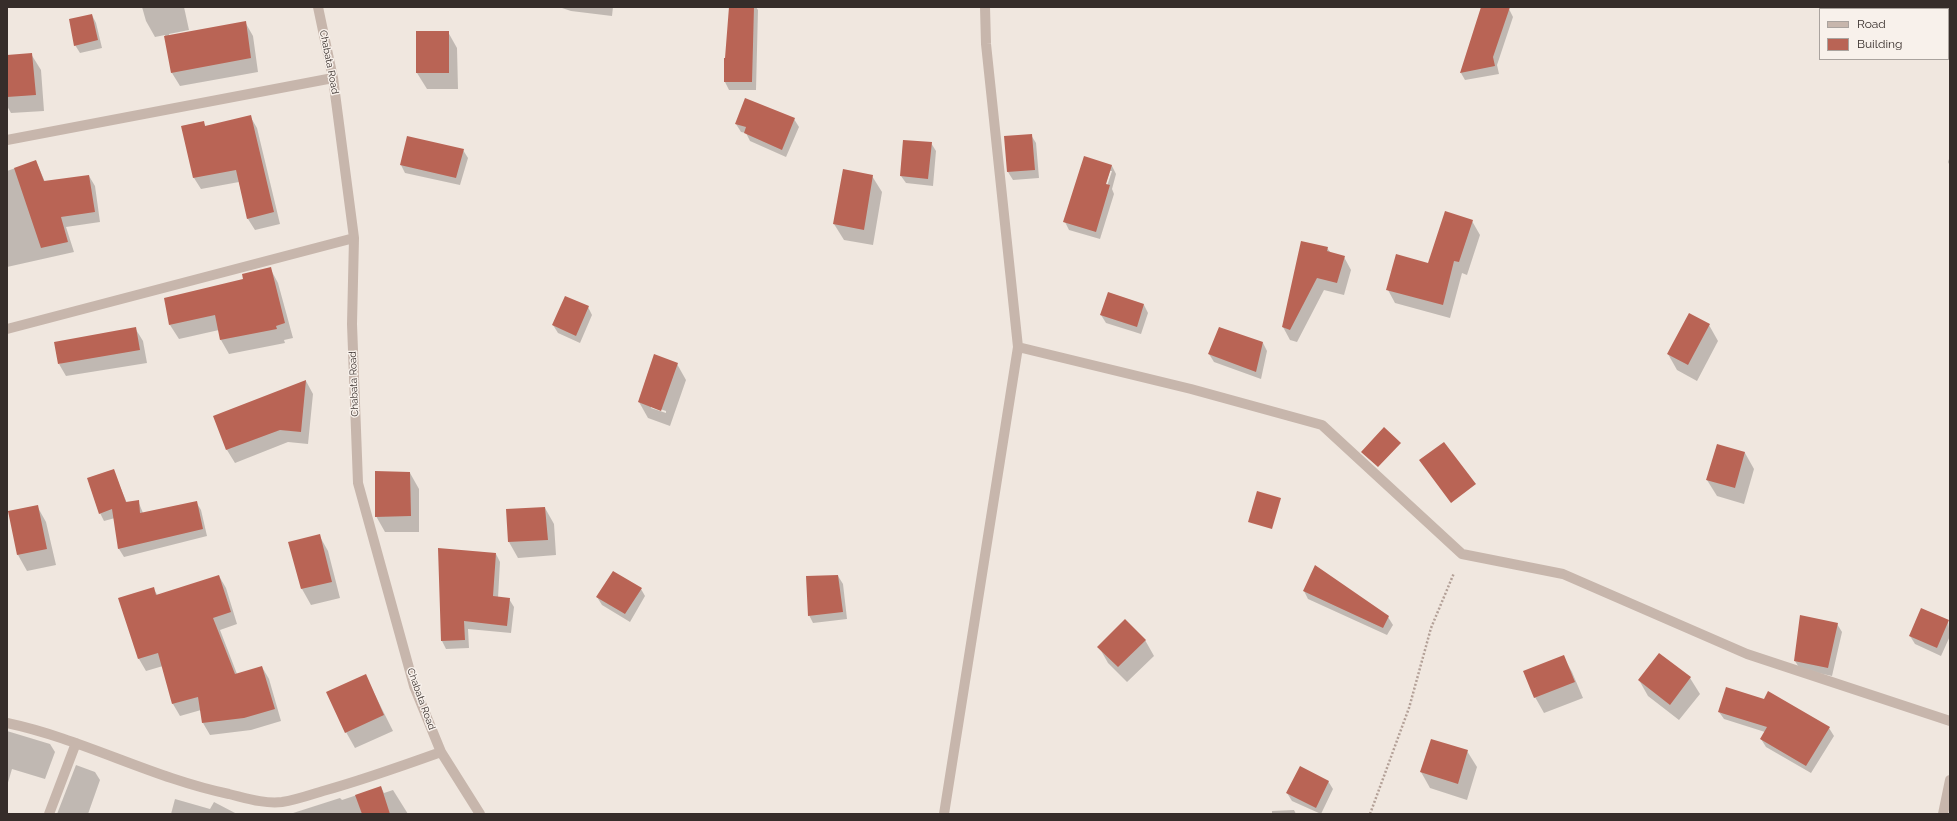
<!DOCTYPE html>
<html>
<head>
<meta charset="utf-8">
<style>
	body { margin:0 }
	#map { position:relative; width:1957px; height:821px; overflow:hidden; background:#f0e7df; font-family:Raleway,sans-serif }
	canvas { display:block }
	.frame { position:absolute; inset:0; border:8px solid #362d2a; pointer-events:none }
	.legend { position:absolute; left:1819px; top:8px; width:130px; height:52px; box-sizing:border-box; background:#f8f1eb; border:1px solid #aaa39e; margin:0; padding:5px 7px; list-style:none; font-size:12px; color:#362d2a }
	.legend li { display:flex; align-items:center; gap:8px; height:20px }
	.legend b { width:20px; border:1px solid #aaa39e }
</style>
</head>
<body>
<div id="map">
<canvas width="1957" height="821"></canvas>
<div class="frame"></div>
<ul class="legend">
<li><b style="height:5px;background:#c7b6ac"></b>Road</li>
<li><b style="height:11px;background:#b96455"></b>Building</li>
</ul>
</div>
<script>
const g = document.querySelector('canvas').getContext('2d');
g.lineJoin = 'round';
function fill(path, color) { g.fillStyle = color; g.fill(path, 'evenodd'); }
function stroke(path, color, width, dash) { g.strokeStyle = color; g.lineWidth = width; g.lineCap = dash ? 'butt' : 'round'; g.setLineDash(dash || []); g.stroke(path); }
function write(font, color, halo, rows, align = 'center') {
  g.font = font + ' Raleway,sans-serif'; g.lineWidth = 3; g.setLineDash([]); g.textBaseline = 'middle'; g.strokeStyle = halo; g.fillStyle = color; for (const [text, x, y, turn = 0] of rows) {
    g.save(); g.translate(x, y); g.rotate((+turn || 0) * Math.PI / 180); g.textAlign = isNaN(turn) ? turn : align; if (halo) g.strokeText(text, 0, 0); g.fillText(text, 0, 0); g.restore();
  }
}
fill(new Path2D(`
	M142 7H184L189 30 169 34V36L245 22 253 36 258 72 180 86 172 73 165 35 155 37 146 21Z
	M559 7H613L612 16 571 11Z
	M730 7H756L758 10 756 90H729L725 82Z
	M1483 7H1503L1509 9 1513 17 1497 65 1499 74 1465 80 1461 73Z
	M92 15 96 23 102 48 80 53 75 45Z
	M448 32 457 48 458 89H427L417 73Z
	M31 54 41 70 44 111 11 113 7 106V56Z
	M250 116 257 128 280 224 255 230 248 219 239 182 201 189 194 178 182 126 203 122 206 127Z
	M794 119 799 127 786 157 750 141 746 133 741 132 736 124Z
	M1031 135 1036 143 1039 178 1013 180 1008 172 1005 137Z
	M931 143 936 151 933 186 906 183 901 176Z
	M463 150 468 158 460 185 405 173 401 165Z
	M1950 156V166L1948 162Z
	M1085 158 1112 166 1116 174 1112 189 1114 194 1100 239 1069 230 1065 222ZM1110 171H1112L1106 189 1104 188Z
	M36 161 45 182 89 176 95 186 100 222 66 227 74 252 7 267V171Z
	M872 176 882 192 873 245 844 240 834 224Z
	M1472 221 1480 235 1467 275 1462 273 1450 318 1395 303 1388 290 1429 264Z
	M1327 248 1331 253 1344 257 1351 270 1344 295 1324 290 1297 342 1290 340 1283 327Z
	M270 268 278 283 293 338 284 340 285 343 229 354 221 340 219 330 179 339 170 325 165 299 245 280Z
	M1144 305 1148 313 1141 334 1106 323 1101 315Z
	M588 307 592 315 580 343 558 333 553 325Z
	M1709 325 1718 341 1697 381 1677 370 1668 354Z
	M135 328 143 341 147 363 66 376 59 364Z
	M1263 343 1267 351 1261 379 1214 362 1209 354Z
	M677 364 686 380 670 426 648 418 639 402ZM651 406 666 411V413L651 408Z
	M306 381 313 394 308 444 288 442 235 463 227 450 214 417Z
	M1717 445 1745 453 1754 469 1744 504 1717 496 1707 480Z
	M113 470 127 503 138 501 143 513 196 502 201 510 207 536 124 557 119 549 115 518 104 521 100 513Z
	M410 473 419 489V532H385L376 516Z
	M37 506 46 522 56 565 27 571 18 555 9 512Z
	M545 508 554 524 556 555 518 558 509 542Z
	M319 535 328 551 340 598 311 605 302 589 290 543Z
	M496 554 500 562 498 598 509 599 514 607 511 633 468 629 469 648 446 649 442 641Z
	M219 576 226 588 237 624 220 630 237 674 262 667 269 679 281 721 251 730 210 735 203 723 201 710 180 716 173 704 163 666 146 671 139 659 120 598 153 588 158 596Z
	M838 576 843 584 847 619 813 623 809 615Z
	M641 589 645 596 630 622 602 605 597 597Z
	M1304 591 1388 617 1393 625 1387 635 1308 599Z
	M1948 621 1950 636 1941 656 1915 644 1910 636Z
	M1837 624 1842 632 1832 676 1800 669 1795 661Z
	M1145 640 1154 656 1127 682 1108 663 1099 647Z
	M1563 656 1572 672 1583 698 1544 713 1535 697Z
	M365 675 393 731 355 748 346 732Z
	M1690 678 1700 694 1679 720 1648 696 1639 680Z
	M1719 712 1829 728 1834 736 1811 773 1766 747 1761 739 1765 732 1724 719Z
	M7 731 50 744 55 752 45 779 12 769 7 786Z
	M1467 751 1477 767 1467 800 1430 788 1421 772Z
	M76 765 95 772 100 780 88 814H57Z
	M1328 781 1333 789 1321 814 1292 801 1287 793Z
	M381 787 384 793 393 790 408 814H290L340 798 342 800Z
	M175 799 210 809 214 802 237 814H171Z
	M1294 810 1296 814H1272V811Z`), '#0003');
fill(new Path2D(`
	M729 7H754L752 82H724V58H725Z
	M1481 7H1510L1493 57 1495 66 1460 73Z
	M92 14 98 40 74 46 69 19Z
	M246 21 251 58 171 73 164 36Z
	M416 31H449V73H416Z
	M32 53 36 95 7 97V55Z
	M745 98 795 118 782 150 744 133 746 127 735 124Z
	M251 115 274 212 247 219 236 170 193 178 181 126 204 121 205 126Z
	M1032 134 1035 170 1007 172 1004 136Z
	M407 136 464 149 456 178 400 165Z
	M903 140 932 142 928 179 900 176Z
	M1084 156 1112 165 1106 184 1110 185 1096 232 1063 222Z
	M36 160 44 181 89 175 95 212 61 217 68 242 41 248 14 168Z
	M843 169 873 175 864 230 833 224Z
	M1445 211 1473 220 1459 262 1454 261 1443 305 1386 290 1396 254 1428 263Z
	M1301 241 1328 247 1327 251 1345 256 1337 283 1317 278 1290 330 1282 327Z
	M271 267 285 323 276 326 277 329 220 340 215 315 169 325 164 298 243 279 242 274Z
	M1108 292 1144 304 1137 327 1100 315Z
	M565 296 589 306 576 336 552 325Z
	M1689 313 1710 324 1688 365 1667 354Z
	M136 327 140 350 58 364 54 342Z
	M1219 327 1263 342 1256 372 1208 354Z
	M654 354 678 363 661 411 638 402Z
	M306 380 301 432 280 430 226 450 213 416Z
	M1384 427 1401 443 1378 467 1361 452Z
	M1444 442 1476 484 1451 503 1419 460Z
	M1717 444 1745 452 1735 488 1706 480Z
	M114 469 126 502 139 500 140 513 197 501 203 529 118 549 112 509 99 514 87 478Z
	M375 471 410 472 411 516 375 517Z
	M1257 491 1281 498 1272 529 1248 522Z
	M38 505 47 549 17 555 8 511Z
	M545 507 548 540 508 542 506 509Z
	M320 534 332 582 301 589 288 542Z
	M438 548 496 553 493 596 510 598 507 626 464 621 465 640 441 641Z
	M1315 565 1389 616 1383 628 1303 591Z
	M613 571 642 588 625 614 596 597Z
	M219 575 231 612 213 618 235 674 262 666 275 709 244 718 202 723 198 697 172 704 158 653 138 659 118 598 154 587 156 595Z
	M838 575 843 612 808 616 806 576Z
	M1921 608 1949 620 1937 648 1909 636Z
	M1800 615 1838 623 1828 668 1794 661Z
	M1125 619 1146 640 1118 667 1097 647Z
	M1659 653 1691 677 1670 705 1638 680Z
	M1564 655 1575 682 1534 698 1523 671Z
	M366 674 384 715 345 733 326 692Z
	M1726 687 1764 699 1768 691 1830 727 1806 766 1760 739 1767 727 1718 712Z
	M1431 739 1468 750 1458 784 1420 772Z
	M1300 766 1329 781 1316 808 1286 793Z
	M381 786 390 814H362L355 795Z`), '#b96455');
stroke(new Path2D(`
	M1370 814 1409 708 1431 628 1454 573`), '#b3a097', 2.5, [2, 2]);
stroke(new Path2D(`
	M318 7 333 78 354 238 352 324 358 483 414 686 441 752
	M7 140 333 78
	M7 329 354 238
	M1018 347 1191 389 1322 425 1462 554 1563 574 1747 654 1950 721
	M7 723C83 739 152 778 229 794 246 798 264 804 282 802 296 800 310 795 323 791 363 780 402 766 441 752L480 814
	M49 814 76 743
	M944 814 1018 347 986 44 985 7
	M1943 814 1950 780`), '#c7b6ac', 10);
write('10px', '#362d2a', '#f8f1eb', [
	["Chabata Road",329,62,79],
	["Chabata Road",354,384,-92],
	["Chabata Road",421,699,70]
]);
</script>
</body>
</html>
